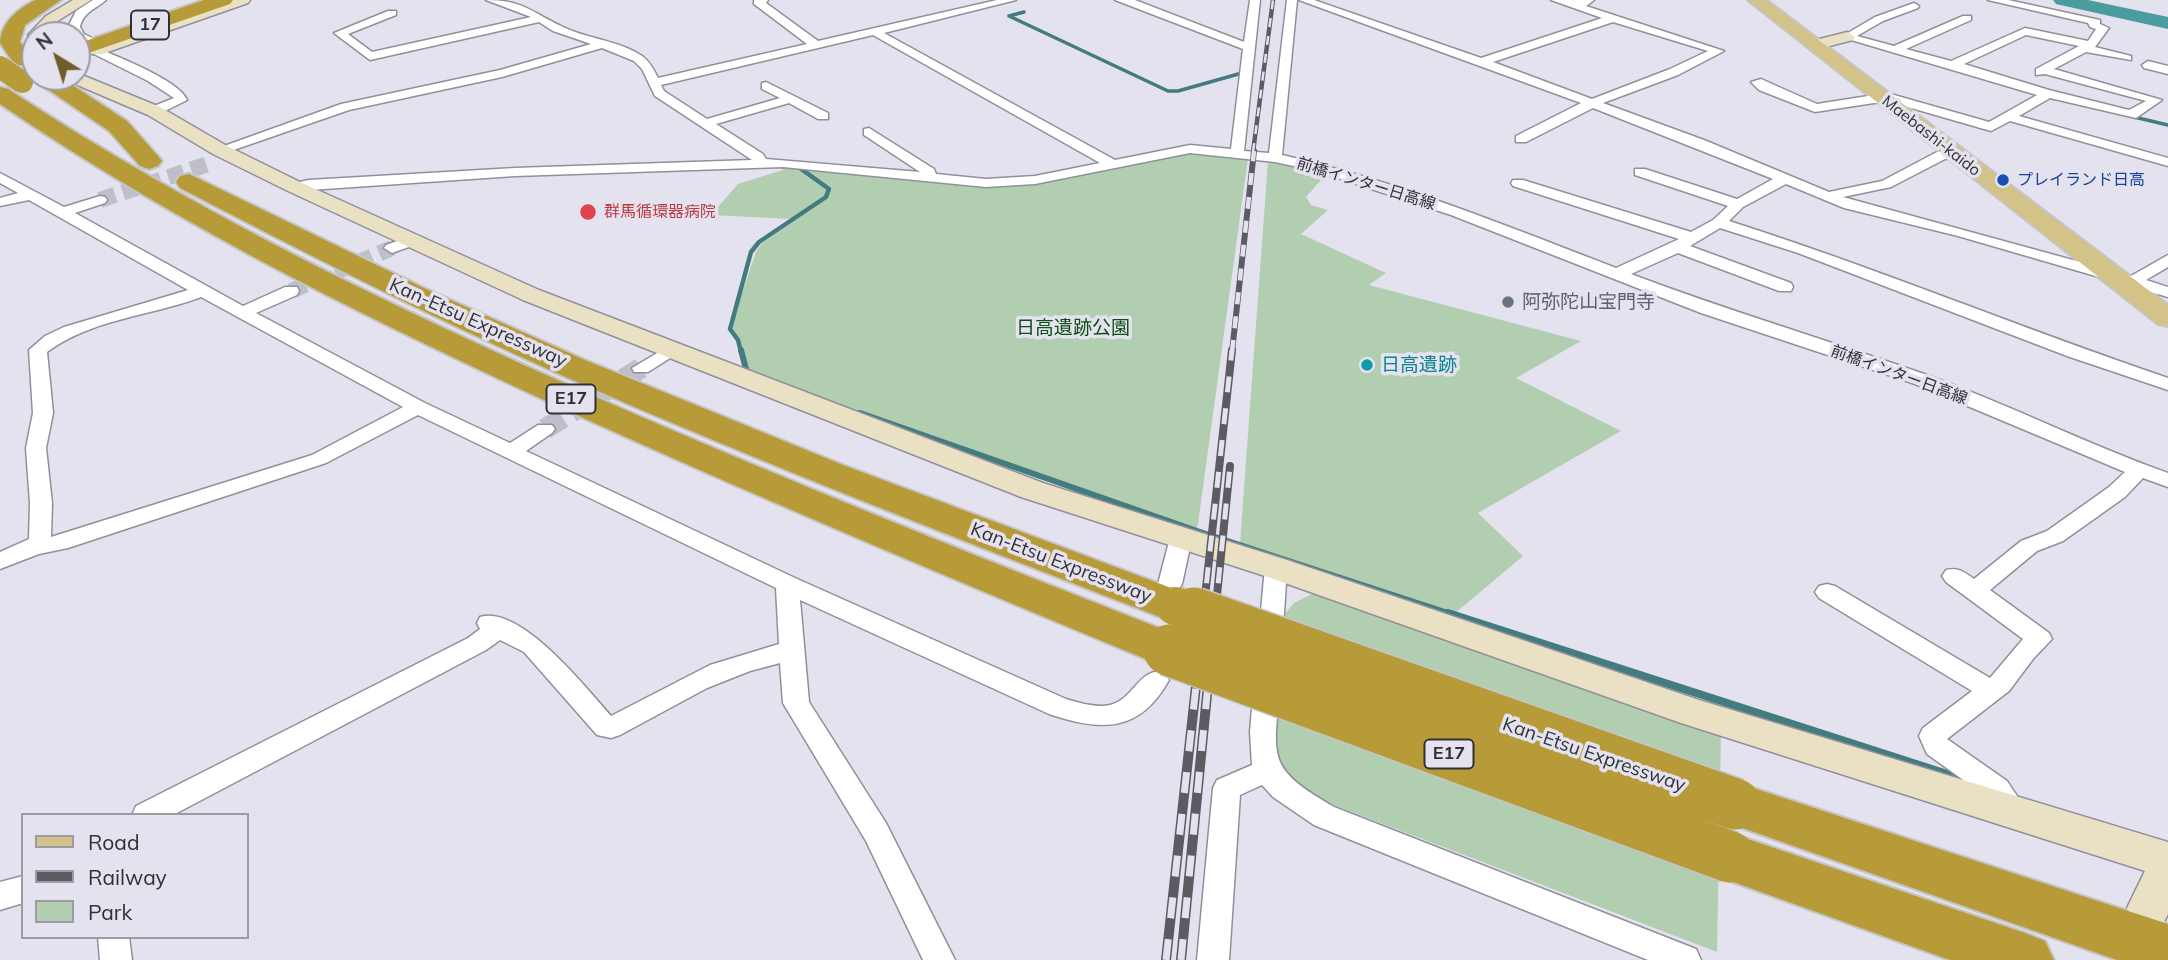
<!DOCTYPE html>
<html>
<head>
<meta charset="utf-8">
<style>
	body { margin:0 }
	#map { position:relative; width:2168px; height:960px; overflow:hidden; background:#e3e2ee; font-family:Mulish,sans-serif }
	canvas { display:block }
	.legend { position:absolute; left:21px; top:813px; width:228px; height:126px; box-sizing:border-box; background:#e3e2ee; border:2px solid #9c9ba4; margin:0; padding:9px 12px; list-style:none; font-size:21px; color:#313135 }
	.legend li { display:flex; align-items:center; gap:14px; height:35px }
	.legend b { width:35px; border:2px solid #9c9ba4 }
	.north { position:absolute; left:21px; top:21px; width:70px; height:70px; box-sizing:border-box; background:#e3e2ee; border:2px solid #9c9ba4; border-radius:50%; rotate:322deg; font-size:19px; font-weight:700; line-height:28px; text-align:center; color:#313135 }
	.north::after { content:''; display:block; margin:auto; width:24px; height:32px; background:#6f5d2b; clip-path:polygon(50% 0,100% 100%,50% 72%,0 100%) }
</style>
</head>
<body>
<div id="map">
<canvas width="2168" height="960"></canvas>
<ul class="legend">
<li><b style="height:9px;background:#d4c388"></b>Road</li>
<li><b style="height:9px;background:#5c5b61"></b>Railway</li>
<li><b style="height:19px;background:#b2ceb1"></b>Park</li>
</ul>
<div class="north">N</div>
</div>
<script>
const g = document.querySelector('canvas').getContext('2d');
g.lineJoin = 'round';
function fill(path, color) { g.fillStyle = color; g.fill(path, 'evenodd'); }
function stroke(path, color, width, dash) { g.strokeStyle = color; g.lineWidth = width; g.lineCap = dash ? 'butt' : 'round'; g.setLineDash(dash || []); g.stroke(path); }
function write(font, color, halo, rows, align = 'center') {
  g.font = font + ' Mulish,"Noto Sans JP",sans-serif'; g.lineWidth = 7; g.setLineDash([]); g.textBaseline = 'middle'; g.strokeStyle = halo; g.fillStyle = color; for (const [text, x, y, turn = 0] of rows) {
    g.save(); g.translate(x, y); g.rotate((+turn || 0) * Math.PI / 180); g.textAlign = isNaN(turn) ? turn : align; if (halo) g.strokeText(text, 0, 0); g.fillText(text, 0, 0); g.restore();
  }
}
fill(new Path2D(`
	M1189 153 1248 158 1197 531 747 373 738 340 730 329 756 252 762 243 825 200 821 198 791 219 711 215 738 184 783 170 780 166H804L999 187 1040 183Z
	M1268 161 1328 172 1306 197 1311 205 1328 210 1301 234 1386 273 1369 285 1581 341 1516 378 1621 431 1478 513 1523 556 1454 614 1240 543Z
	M1314 593 1337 598 1721 732 1717 952 1339 807C1320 799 1287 786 1278 766 1265 738 1280 650 1283 616L1294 603Z`), '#b2ceb1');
stroke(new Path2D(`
	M1024 12 1009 16 1168 91H1178L1242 73
	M2130 116 2168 125`), '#427c7f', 3.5);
stroke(new Path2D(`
	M741 352 738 340 730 329 751 252 759 242 826 197 829 189 797 166`), '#427c7f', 4.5);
stroke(new Path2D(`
	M741 350 747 373 750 375
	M860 413 1197 531 1454 615`), '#427c7f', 6);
stroke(new Path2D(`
	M1448 613 1969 781`), '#427c7f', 8);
fill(new Path2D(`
	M2053 0H2088L2168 17V29L2056 4Z`), '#4a9c9f');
stroke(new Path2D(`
	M100 200 208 164
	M291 291 392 248`), '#bfbfc9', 16, [16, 8]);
stroke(new Path2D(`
	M545 429 641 368`), '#bfbfc9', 21, [21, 10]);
const street = new Path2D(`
	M93 0H106C96 9 83 12 80 27L84 34 96 40 90 43 77 39V35H74L68 27 76 11Z
	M486 0C523 0 531 12 561 26 586 39 619 40 642 56 650 62 654 70 658 78L807 44 754 4V0H768L766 3 818 41 997 0H1016L884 33 1115 160 1190 145 1231 149 1243 49 1115 0H1135L1244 42 1250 0H1260L1244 151 1269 153 1287 0H1297L1282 155C1397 181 1507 226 1616 268L1679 239 1513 186 1511 183 1513 180H1523L1691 232 1713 220 1728 206 1635 175V169H1645L1737 199 1773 179 1593 108 1526 142H1516V136L1581 103 1299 0H1314L1481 58 1602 18 1551 0H1594L1586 6 1724 51 1678 75 1603 103 1704 140 1829 192 1882 181 1937 152 1959 151V157L1945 159 1891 187 1843 197 2131 276 2168 255V267L2146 280 2168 287V297L1958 236 1844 208 1786 184 1743 207 1729 221C1877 268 2020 328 2168 378V390L2067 356 1798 253 1720 228 1690 246 1791 283 1793 287 1791 291H1779L1678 253 1631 274C1728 311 1828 340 1927 375 2008 404 2086 444 2168 473V487L2143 478 2125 497 2063 541 2037 551 1990 590 2049 633 2052 639 2033 659 2009 691 1947 739 2007 781 2017 796 2018 807 2014 815 2004 819 1994 815 1987 797 1927 754 1919 736 1923 728 1972 691 1819 598 1815 592 1819 586 1827 584 1835 586 1990 678 2023 639 1946 582 1942 576 1946 570C1958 567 1964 572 1974 579L2021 541 2047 531 2109 487 2125 472 1915 384 1701 313 1451 215 1316 171 1275 162 1190 153 1035 184 986 187 783 167 515 176 295 191 288 187 290 184 309 180 515 168 752 160 655 96 642 69 634 61 602 48 502 77 349 110 225 153H215L213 150 341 104 500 70 591 44 553 31 539 22 370 60 334 33 388 11H396V15L348 34 372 52 531 17ZM1613 22 1708 51 1670 69 1592 99 1493 62ZM873 35 1100 163 1035 176 986 179 936 174 934 169 869 128 864 129V135L920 172 766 159 763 154 716 124 789 103 818 119H828V113L766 82 762 83V89L780 98 707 119 664 91 661 85Z
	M1988 0H2008L2100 20V24L2109 28 2095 47 2131 56V60L2086 52 2054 69 2162 100 2136 118 2050 98 2019 116 2168 158V166L2010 121 1991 131 1887 101 1815 112 1759 90 1751 82 1761 79 1817 104 1887 93 1989 122 2037 95 1841 37 1875 17 1914 3 1919 6 1918 8 1883 21 1857 36 1894 46 1963 16H1971V20L1906 49 1951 61 2025 28 2088 41 2096 29 2090 27 2088 23ZM2026 35 2079 46 2036 69V75L2045 74 2146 101 2129 110 2049 90 1964 64Z
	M92 49H100C120 58 180 81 187 100L159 114H149V108L174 98 148 81 92 53Z
	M2148 61 2168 66V74L2144 68 2142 65Z
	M0 173 64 207 100 196 105 197 107 200 105 203 75 213 243 306 285 287H297L299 291 297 295 256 313 425 403 510 443 538 425H552L555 429 552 433 526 451 795 578 1066 699C1080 703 1096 708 1110 705 1134 700 1140 665 1165 673L1169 680C1139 734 1100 731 1049 714L800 600 809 702 886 823 955 960H923L866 841 783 703 780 663 750 671 707 688 620 735 611 738 597 735 524 652 500 640 486 650 173 815H132L136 806 468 638 480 629 477 623 480 617C521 605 586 688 611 716L710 665 779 644 776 588 418 415 326 463 68 548 39 554 0 569V552L29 539 30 503 26 448 33 413 29 350 45 336 64 327 188 290 29 200 0 206V198L18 193 0 183ZM201 297 403 407 312 455 51 537 52 503 46 448 53 413 47 352C91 319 151 316 201 297Z
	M411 236 419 241 417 244 392 253 384 248 386 245Z
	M669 346 675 347 678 351 675 355 648 372H634L632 368Z
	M1181 531 1189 533 1192 538 1182 584 1178 590 1170 592 1162 590 1158 584 1170 538 1173 533Z
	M1276 560 1284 562 1287 568 1282 642 1279 648 1270 651 1261 648 1258 642 1265 568 1268 562Z
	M1267 674 1276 677 1280 684C1274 759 1265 767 1334 807L1696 949 1701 960H1648L1314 825 1273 797 1262 785 1240 795 1229 960H1197L1213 788 1217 780 1252 765 1250 732 1254 684 1258 677Z
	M23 876V903L0 910V882Z
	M98 937H129L132 960H100Z`);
const secondary = new Path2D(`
	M73 0H91L56 22 45 35H35V40L30 38 28 35 46 16Z
	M229 0H250L248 3 102 54H90L88 51 90 48Z
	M1847 32 1855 37 1853 40 1814 50 1806 45 1808 42Z
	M77 73 160 107 227 146 302 183 539 290 1043 483 1287 560 1699 700 2168 842V914L2164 922 2149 928 2134 922 2127 908 2145 871 1681 723 1265 576 1021 497 523 300 288 191 213 154 148 115 68 81 65 77H77Z`);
const primary = new Path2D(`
	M1748 0H1766L2168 305V326L2158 324Z`);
const highway = new Path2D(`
	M35 0H61L25 25 20 42 34 60 31 65H15L0 43C1 22 18 9 35 0Z
	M204 0H233L230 4 77 57V44Z
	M35 75 60 77 127 121 158 156 162 161 158 166 149 169 140 166 109 131 37 82Z
	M0 87 8 89C195 212 394 308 598 398 792 483 988 561 1185 638L1192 650 1185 662 1169 667 1153 662C964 584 776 505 590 421 386 328 186 231 0 104Z
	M189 174 424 288 585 360 843 465 1190 595 1197 606 1190 617 1175 622 1160 617C959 539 758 462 561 375 431 317 305 253 180 188L176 182 180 176Z
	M1735 782 2168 924V960H2117L1717 819 1709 804 1717 789Z
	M1730 833 2025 933 2045 941 2054 960H1950L1711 874 1703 857 1711 840Z`);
stroke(street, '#90909b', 3);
stroke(secondary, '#90909b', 3);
stroke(primary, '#c5c5c6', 4);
stroke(highway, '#c5c5c6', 4);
fill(street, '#fff');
fill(secondary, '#eae1c4');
fill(primary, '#d4c388');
fill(highway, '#b89b39');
const railFar3 = new Path2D(`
	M1253 152 1273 0`);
const railFar2 = new Path2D(`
	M1232 352 1254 151`);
const railFar1 = new Path2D(`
	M1203 615 1232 350
	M1215 615 1230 466`);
const rail = new Path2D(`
	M1166 960 1204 613
	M1181 960 1215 613`);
stroke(railFar3, '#5c5b61', 4.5);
stroke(railFar2, '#5c5b61', 6);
stroke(railFar1, '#5c5b61', 8);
stroke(rail, '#5c5b61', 10);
stroke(railFar3, '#e3e2ee', 2.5, [9]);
stroke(railFar2, '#e3e2ee', 4.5, [12]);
stroke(railFar1, '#e3e2ee', 5, [16]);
stroke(rail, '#e3e2ee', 7, [21]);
const highwayBridgeFar2 = new Path2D(`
	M0 67 22 82`);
const highwayBridgeFar1 = new Path2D(`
	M1175 606 1199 615`);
const highwayBridge = new Path2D(`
	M1194 613 1735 804
	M1169 650 1730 857`);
stroke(highwayBridgeFar2, '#c5c5c6', 24, []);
stroke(highwayBridgeFar1, '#c5c5c6', 42, []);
stroke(highwayBridge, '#c5c5c6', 54, []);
stroke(highwayBridgeFar2, '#b89b39', 22);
stroke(highwayBridgeFar1, '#b89b39', 38);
stroke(highwayBridge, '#b89b39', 51);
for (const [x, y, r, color] of [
	[2003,180,7,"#1a4fb4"],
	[588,212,9,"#e0444e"],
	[1508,302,7,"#6b7280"],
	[1367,365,7,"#0f9aa8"]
]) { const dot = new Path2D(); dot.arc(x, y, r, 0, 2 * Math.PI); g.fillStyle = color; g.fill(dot); stroke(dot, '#e3e2ee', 2.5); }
write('16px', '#313135', '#e3e2ee', [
	["Maebashi-kaido",1931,136,38],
	["前橋インター日高線",1366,184,17],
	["前橋インター日高線",1899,375,20]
]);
write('16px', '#164399', '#e3e2ee', [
	["プレイランド日高",2017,180]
], 'left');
write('16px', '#be3a42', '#e3e2ee', [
	["群馬循環器病院",604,212]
], 'left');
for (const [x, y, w] of [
	[150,25,38],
	[571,399,49],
	[1449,754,49]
]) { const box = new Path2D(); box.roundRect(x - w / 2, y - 14.5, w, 29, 5); g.fillStyle = '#e3e2ee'; g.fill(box); stroke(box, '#313135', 2); }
write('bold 18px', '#313135', null, [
	["17",150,25],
	["E17",571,399],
	["E17",1449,754]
]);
write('19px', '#5b616d', '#e3e2ee', [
	["阿弥陀山宝門寺",1522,302]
], 'left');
write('19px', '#313135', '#e3e2ee', [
	["Kan-Etsu Expressway",478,323,24],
	["Kan-Etsu Expressway",1061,563,21],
	["Kan-Etsu Expressway",1594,755,19]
]);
write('19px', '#0d4f15', '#e3e2ee', [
	["日高遺跡公園",1073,328]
]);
write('19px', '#0d838f', '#e3e2ee', [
	["日高遺跡",1381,365]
], 'left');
</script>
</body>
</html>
